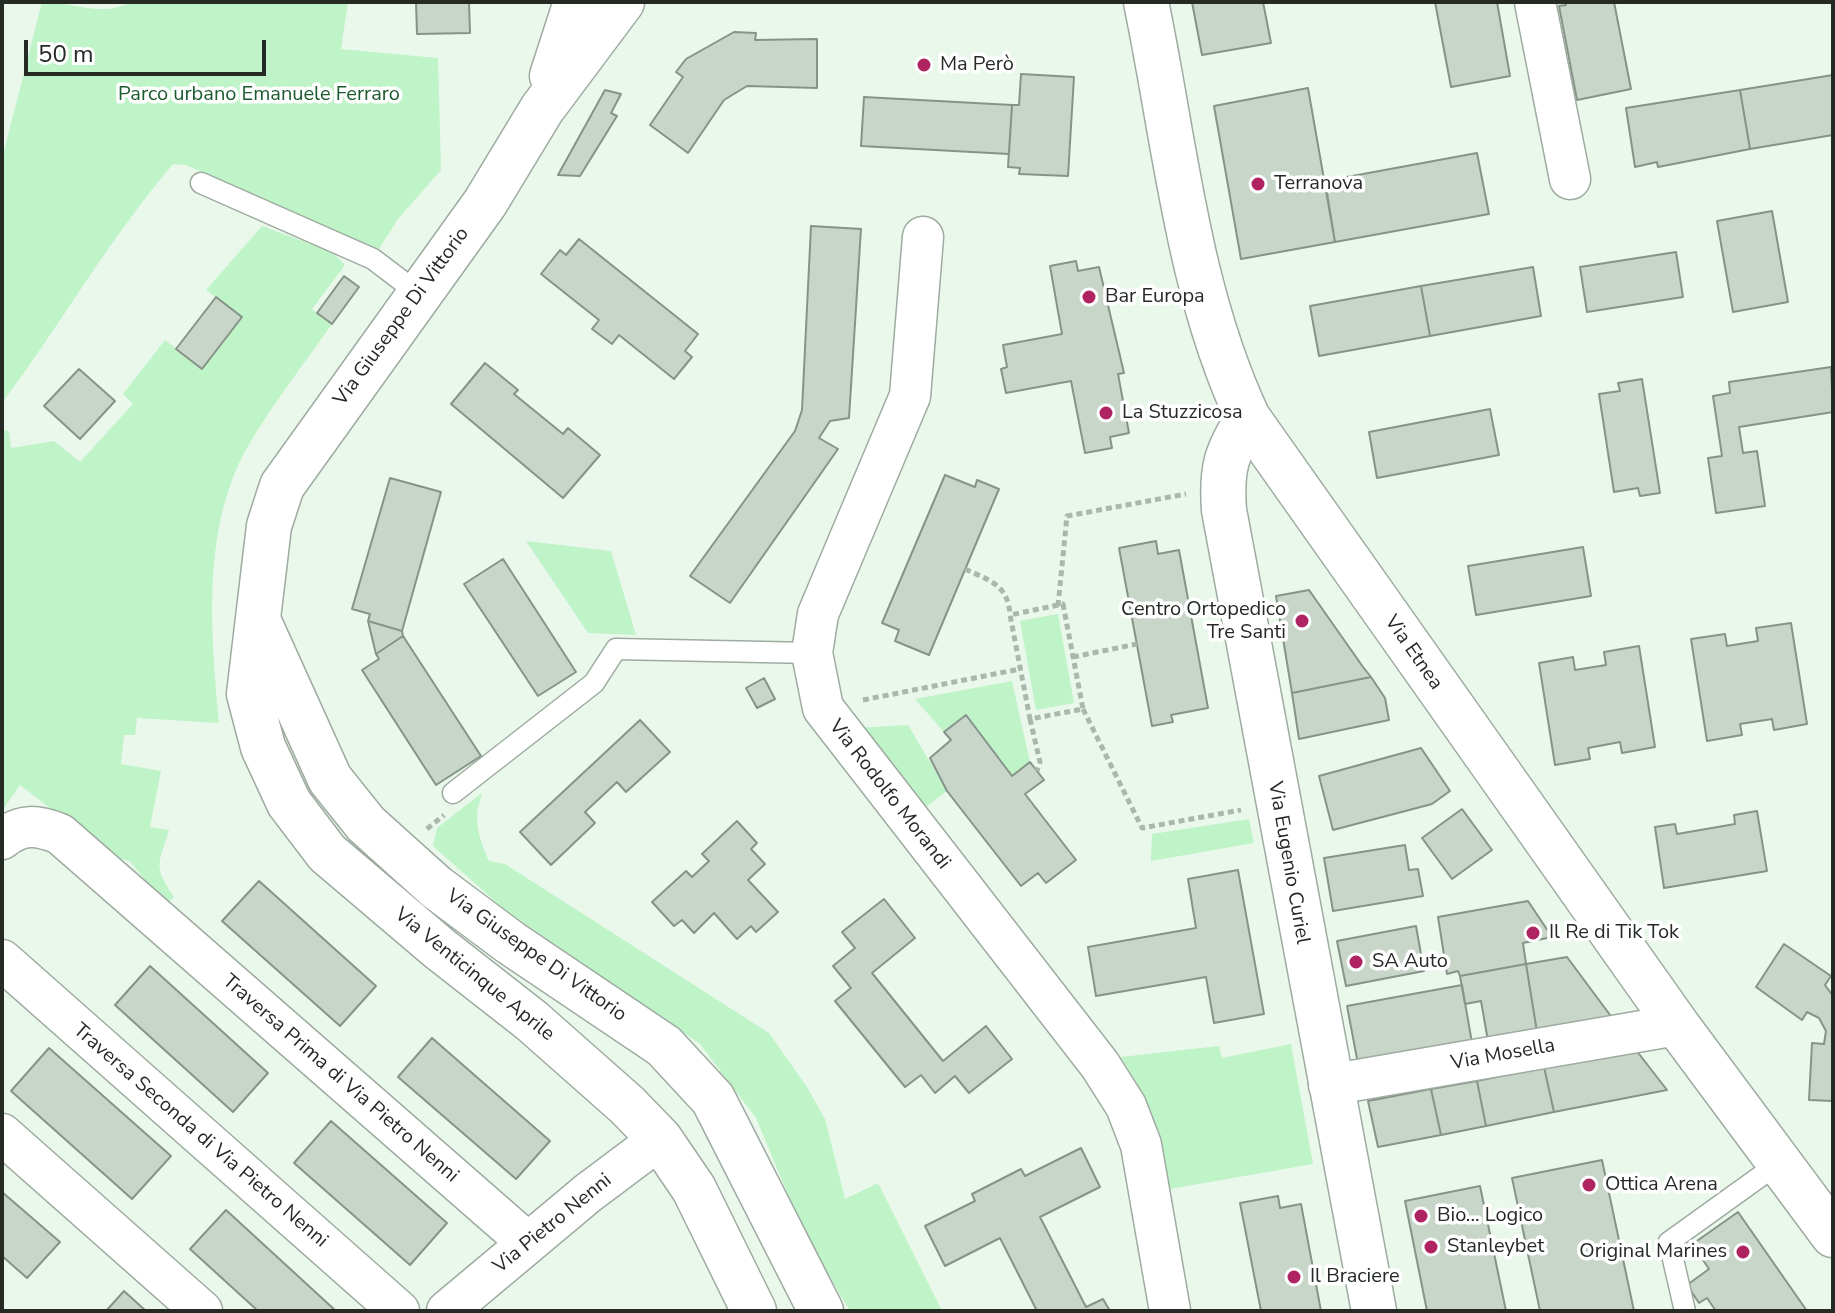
<!DOCTYPE html>
<html>
<head>
<meta charset="utf-8">
<style>
	body { margin:0 }
	#map { position:relative; width:1835px; height:1313px; overflow:hidden; background:#eaf8ec; font-family:"Nunito Sans",sans-serif }
	canvas { display:block }
	.frame { position:absolute; inset:0; border:4px solid #252a25; pointer-events:none }
	.scale { position:absolute; left:24px; top:40px; width:242px; height:36px; box-sizing:border-box; border:4px solid #252a25; border-top:0; padding-left:10px; font-size:24px; line-height:28px; white-space:nowrap; color:#252a25; -webkit-text-stroke:6px #fff; paint-order:stroke }
</style>
</head>
<body>
<div id="map">
<canvas width="1835" height="1313"></canvas>
<div class="frame"></div>
<div class="scale">50 m</div>
</div>
<script>
const g = document.querySelector('canvas').getContext('2d');
g.lineJoin = 'round';
function fill(path, color) { g.fillStyle = color; g.fill(path, 'evenodd'); }
function stroke(path, color, width, dash) { g.strokeStyle = color; g.lineWidth = width; g.lineCap = dash ? 'butt' : 'round'; g.setLineDash(dash || []); g.stroke(path); }
function write(font, color, halo, rows, align = 'center') {
  g.font = font + ' "Nunito Sans",sans-serif'; g.lineWidth = 7; g.setLineDash([]); g.textBaseline = 'middle'; g.strokeStyle = halo; g.fillStyle = color; for (const [text, x, y, turn = 0] of rows) {
    g.save(); g.translate(x, y); g.rotate((+turn || 0) * Math.PI / 180); g.textAlign = isNaN(turn) ? turn : align; if (halo) g.strokeText(text, 0, 0); g.fillText(text, 0, 0); g.restore();
  }
}
fill(new Path2D(`
	M42 2C75 2 101 18 131 2H348L341 49 438 58 441 170 398 219 378 250 186 165 173 164C109 239 61 324 2 403V159Z
	M262 226 332 252 345 265 312 309 332 324C304 364 273 403 248 446 201 528 211 632 219 723L137 718 135 735H124L121 764 161 771 150 827 169 830C159 865 152 864 174 897L165 905 130 861 114 857 20 785 2 811V430L9 431 11 448 54 441 80 462 133 404 123 394 165 340 202 368 241 317 206 290Z
	M526 541 611 551 636 635 588 633Z
	M1058 614 1074 703 1036 710 1020 621Z
	M1012 681 1030 762 1012 776 966 716 944 732 915 699Z
	M908 725 947 791 922 810 857 728Z
	M483 792C472 818 478 836 489 861L505 864 769 1033 807 1087 825 1119 845 1199 878 1183 942 1311H850L803 1231 756 1118 700 1044 505 910 433 846 437 828Z
	M1249 819 1254 843 1151 861 1152 834Z
	M1291 1044 1313 1164 1170 1189 1145 1097 1121 1057 1219 1046 1222 1058Z`), '#bff3c8');
const building = new Path2D(`
	M416 2H469L470 33 417 34Z
	M1192 2H1263L1271 43 1202 55Z
	M1435 2H1497L1510 76 1451 87Z
	M1565 2H1614L1631 89 1577 100 1559 6 1566 5Z
	M734 32 756 33 755 40 817 39V88L747 86 724 100 688 153 650 125 683 77 676 72 686 59Z
	M1021 74 1074 77 1068 176 1019 174 1020 168 1008 167 1012 105H1019Z
	M1833 75V135L1750 149 1740 90Z
	M1308 88 1335 242 1241 259 1214 106Z
	M605 90 621 94 611 113 617 116 580 176 558 175Z
	M1740 90 1750 149 1658 167 1657 162 1635 167 1626 108Z
	M864 97 1012 105 1009 154 861 146Z
	M1477 153 1489 214 1335 242 1325 181Z
	M1772 211 1788 302 1733 312 1717 221Z
	M811 226 861 229 849 418 830 421 819 438 838 449 730 603 690 576 795 431 802 410Z
	M579 239 698 334 685 351 692 357 674 379 619 335 612 344 592 329 599 320 541 274 560 250 566 255Z
	M1676 252 1683 297 1587 312 1580 267Z
	M1076 261 1078 271 1099 267 1124 373 1118 374 1129 433 1110 437 1112 448 1085 453 1071 381 1006 393 1001 369 1007 367 1003 345 1062 334 1050 266Z
	M1533 267 1541 316 1430 336 1421 286Z
	M344 276 359 287 332 324 317 313Z
	M1421 286 1430 336 1319 356 1310 306Z
	M216 297 242 317 202 369 176 349Z
	M485 363 518 390 514 394 563 434 568 428 600 455 563 498 451 404Z
	M1831 367 1833 412 1739 427 1743 453 1757 451 1765 506 1716 513 1708 458 1722 456 1713 396 1730 393 1729 382Z
	M79 369 115 401 80 439 44 406Z
	M1642 379 1660 493 1640 496 1638 488 1614 492 1599 394 1620 391 1618 383Z
	M1490 409 1499 455 1377 478 1369 432Z
	M945 475 975 487 977 480 999 489 929 655 895 641 899 630 882 623Z
	M390 478 441 492 402 631 368 621 370 614 352 609Z
	M1156 541 1158 554 1179 550 1208 708 1171 715 1173 722 1152 726 1119 548Z
	M1583 547 1591 596 1476 615 1468 566Z
	M503 559 576 672 538 696 464 584Z
	M1309 590 1363 667 1371 677 1292 693 1276 596Z
	M368 621 402 631 403 636 376 654Z
	M1791 623 1807 724 1774 730 1772 719 1740 724 1742 735 1707 741 1691 639 1725 634 1727 646 1758 641 1756 628Z
	M403 636 481 756 436 785 362 670 379 659 376 654Z
	M1639 646 1655 747 1622 753 1620 742 1588 748 1590 759 1555 765 1539 663 1573 657 1575 670 1606 665 1604 652Z
	M1371 677 1385 698 1389 720 1299 739 1292 693Z
	M764 678 775 699 757 708 746 688Z
	M966 715 1012 776 1030 762 1044 780 1025 794 1076 860 1046 883 1038 873 1021 886 947 791 930 758 951 740 944 732Z
	M640 720 670 752 626 792 617 782 585 812 595 823 551 865 520 832Z
	M1421 748 1450 791 1432 804 1333 830 1319 776Z
	M1462 809 1492 850 1452 879 1422 838Z
	M1757 811 1767 871 1664 888 1655 827 1675 824 1677 834 1735 824 1734 815Z
	M737 821 757 843 751 849 765 864 748 880 778 912 756 932 751 926 737 939 714 913 694 933 682 920 674 926 652 902 686 871 692 877 709 861 702 854Z
	M1405 845 1409 870 1418 869 1423 896 1333 911 1324 858Z
	M1238 870 1264 1014 1214 1023 1206 977 1096 996 1088 947 1196 928 1188 879Z
	M259 881 376 986 340 1026 222 921Z
	M884 899 915 938 872 973 943 1061 986 1026 1012 1059 969 1093 955 1076 935 1093 921 1075 905 1087 835 1001 851 988 833 966 855 948 842 932Z
	M1528 901 1552 937 1523 943 1526 964 1460 976 1458 971 1447 974 1438 917Z
	M1416 926 1424 971 1346 986 1337 941Z
	M1784 944 1831 976 1825 985 1833 996V1101L1809 1100 1812 1043 1824 1044 1826 1031 1819 1018 1807 1012 1802 1020 1756 987Z
	M1567 957 1613 1019 1537 1032 1526 964Z
	M1526 964 1537 1032 1488 1041 1481 1001 1465 1004 1460 976Z
	M150 966 268 1073 233 1112 115 1005Z
	M1462 985 1472 1043 1358 1064 1347 1006Z
	M432 1038 550 1141 516 1179 398 1077Z
	M49 1048 171 1156 132 1199 11 1091Z
	M1636 1050 1667 1090 1554 1112 1544 1067Z
	M1544 1067 1554 1112 1486 1126 1477 1081Z
	M1477 1081 1486 1126 1441 1135 1431 1089Z
	M1431 1089 1441 1135 1378 1147 1368 1101Z
	M331 1121 447 1223 410 1265 294 1163Z
	M1081 1148 1100 1187 1040 1217 1086 1307 1103 1299 1110 1311H1037L1000 1238 945 1266 925 1226 975 1201 972 1194 1021 1169 1025 1176Z
	M1602 1160 1634 1311H1540L1512 1178Z
	M1480 1186 1506 1311H1427L1405 1201Z
	M2 1192 60 1242 27 1278 2 1256Z
	M1278 1196 1280 1208 1301 1204 1321 1311H1261L1240 1203Z
	M226 1210 336 1311H258L190 1249Z
	M1738 1212 1807 1311H1716L1707 1298 1699 1303 1687 1285 1709 1269 1699 1254 1692 1259 1681 1243 1690 1237 1694 1243Z
	M124 1291 146 1311H106Z`);
fill(building, '#c8d6ca');
stroke(building, '#869388', 2);
const lane = new Path2D(`
	M201 183 373 259 419 294
	M453 793 594 683 616 649 812 653
	M1685 1311 1669 1242 1779 1163`);
const street = new Path2D(`
	M1535 2 1570 179
	M923 237 910 396 818 614 812 653 823 708 1100 1065 1126 1106 1141 1145 1170 1311
	M2 839C22 823 37 825 60 834L528 1243
	M2 960 399 1311
	M1329 1085 1677 1025
	M2 1134 202 1311
	M447 1311 588 1193 660 1139`);
const secondary = new Path2D(`
	M622 2 542 109 485 203 282 486 269 526 249 694 263 747 289 803 327 853 440 949 532 1021 627 1105 660 1139 694 1189 754 1311
	M1146 2C1175 141 1187 288 1248 418L1677 1025 1833 1235
	M552 76 576 2
	M1248 418C1226 453 1221 468 1224 510L1374 1311
	M259 622 330 779 366 824 436 887 511 943 664 1046 713 1099 821 1311`);
stroke(lane, '#9eaba0', 23);
stroke(street, '#9eaba0', 43);
stroke(secondary, '#9eaba0', 47);
stroke(new Path2D(`
	M965 569C991 581 1008 585 1010 615
	M1063 604 1083 709 1030 719 1010 615Z
	M1058 606 1067 516 1186 494
	M1073 657 1137 644
	M863 700 1020 669
	M1083 709 1142 828 1241 810
	M1030 719 1040 762 1037 771
	M427 829 444 815`), '#abb6ad', 5, [6, 4]);
stroke(lane, '#fff', 20);
stroke(street, '#fff', 40);
stroke(secondary, '#fff', 44);
for (const [x, y, r, color] of [
	[924,65,8,"#af2360"],
	[1258,184,8,"#af2360"],
	[1089,297,8,"#af2360"],
	[1106,413,8,"#af2360"],
	[1302,621,8,"#af2360"],
	[1533,933,8,"#af2360"],
	[1356,962,8,"#af2360"],
	[1589,1185,8,"#af2360"],
	[1421,1216,8,"#af2360"],
	[1431,1247,8,"#af2360"],
	[1743,1252,8,"#af2360"],
	[1294,1277,8,"#af2360"]
]) { const dot = new Path2D(); dot.arc(x, y, r, 0, 2 * Math.PI); g.fillStyle = color; g.fill(dot); stroke(dot, '#fff', 3); }
write('20px', '#252a25', '#fff', [
	["Ma Però",940,65],
	["Terranova",1274,184],
	["Bar Europa",1105,297],
	["La Stuzzicosa",1122,413],
	["Centro Ortopedico",1286,610,"right"],
	["Tre Santi",1286,633,"right"],
	["Il Re di Tik Tok",1549,933],
	["SA Auto",1372,962],
	["Ottica Arena",1605,1185],
	["Bio... Logico",1437,1216],
	["Stanleybet",1447,1247],
	["Original Marines",1727,1252,"right"],
	["Il Braciere",1310,1277]
], 'left');
write('20px', '#1c5a2f', '#fff', [
	["Parco urbano Emanuele Ferraro",259,95]
]);
write('20px', '#252a25', '#fff', [
	["Via Giuseppe Di Vittorio",402,317,-54],
	["Via Etnea",1413,653,55],
	["Via Rodolfo Morandi",889,795,52],
	["Via Eugenio Curiel",1288,863,80],
	["Via Giuseppe Di Vittorio",536,956,35],
	["Via Venticinque Aprile",474,975,39],
	["Via Mosella",1503,1055,-10],
	["Traversa Prima di Via Pietro Nenni",340,1079,41],
	["Traversa Seconda di Via Pietro Nenni",200,1136,41],
	["Via Pietro Nenni",553,1224,-39]
]);
</script>
</body>
</html>
